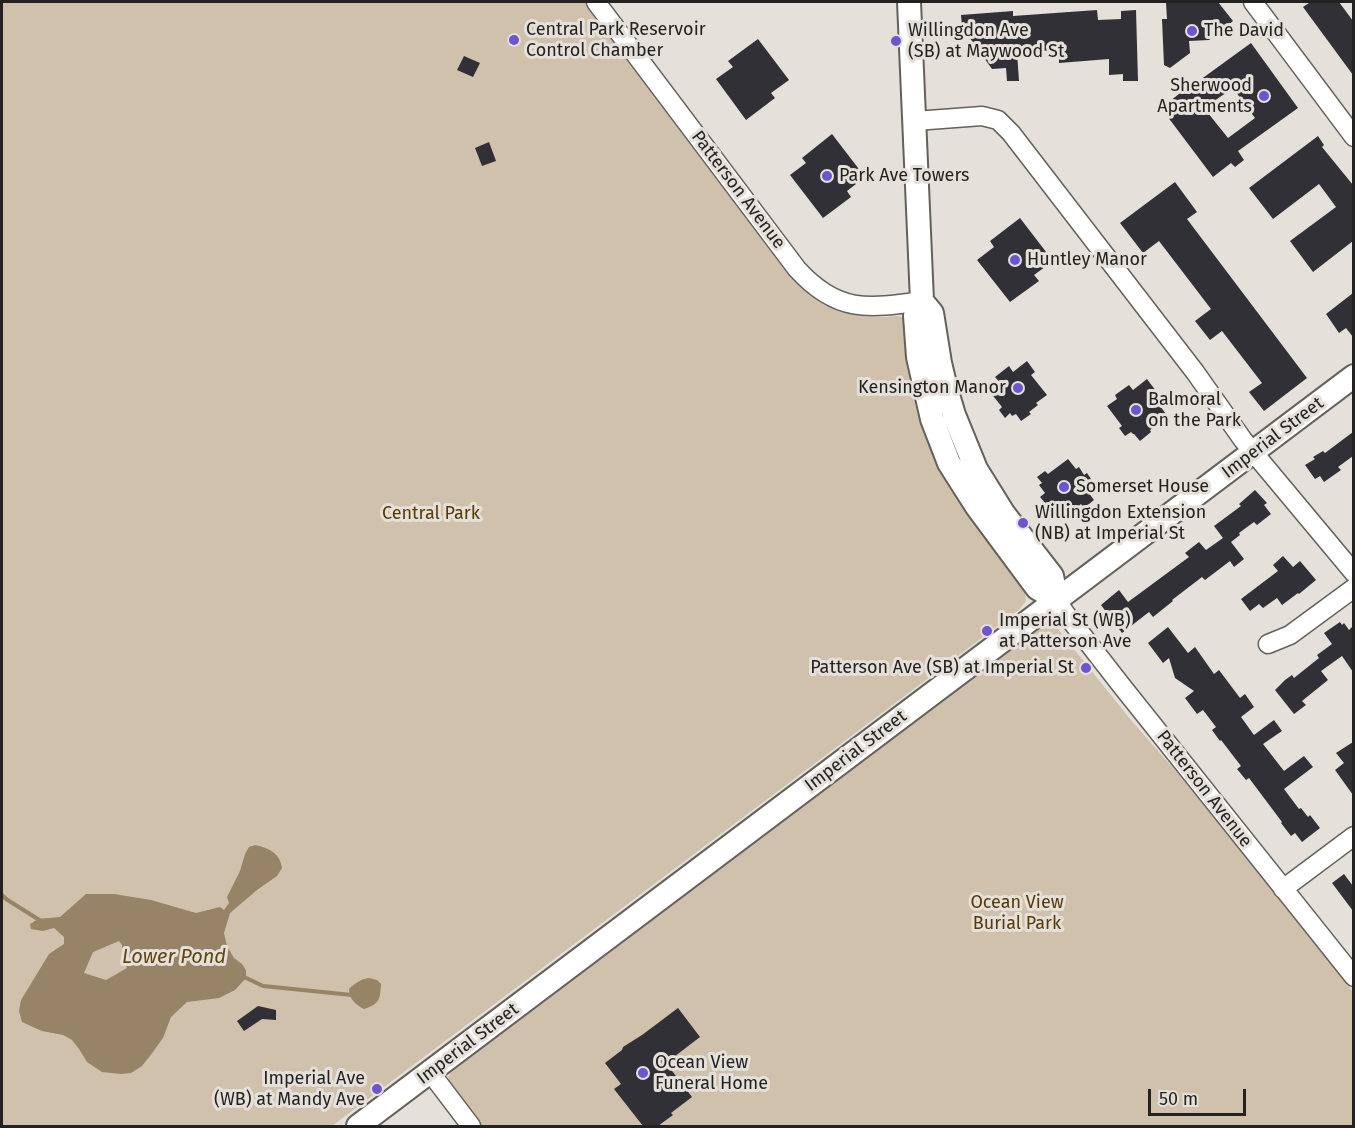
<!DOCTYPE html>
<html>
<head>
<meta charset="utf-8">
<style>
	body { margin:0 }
	#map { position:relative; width:1355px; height:1128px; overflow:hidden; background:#e5e0da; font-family:"Fira Sans",sans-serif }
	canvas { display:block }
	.frame { position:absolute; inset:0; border:3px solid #242220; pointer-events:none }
	.scale { position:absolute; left:1148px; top:1089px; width:98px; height:27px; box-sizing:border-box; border:3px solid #242220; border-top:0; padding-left:8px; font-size:18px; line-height:21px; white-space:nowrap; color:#242220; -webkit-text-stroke:4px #e5e0da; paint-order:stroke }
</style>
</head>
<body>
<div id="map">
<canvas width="1355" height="1128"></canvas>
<div class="frame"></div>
<div class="scale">50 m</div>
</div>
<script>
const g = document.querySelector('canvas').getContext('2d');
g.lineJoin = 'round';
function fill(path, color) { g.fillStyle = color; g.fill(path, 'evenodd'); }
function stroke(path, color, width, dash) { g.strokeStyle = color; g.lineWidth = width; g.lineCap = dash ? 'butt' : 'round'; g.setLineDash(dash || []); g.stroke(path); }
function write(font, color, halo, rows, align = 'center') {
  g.font = font + ' "Fira Sans",sans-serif'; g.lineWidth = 6; g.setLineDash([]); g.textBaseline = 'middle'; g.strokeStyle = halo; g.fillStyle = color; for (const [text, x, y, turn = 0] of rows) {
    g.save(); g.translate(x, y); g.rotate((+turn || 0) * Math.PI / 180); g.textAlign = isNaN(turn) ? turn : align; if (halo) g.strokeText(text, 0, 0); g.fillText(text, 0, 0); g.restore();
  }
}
fill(new Path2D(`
	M2 2H586L627 54 629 62 696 151 704 155 747 212V219C774 254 802 305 849 314 860 316 871 317 882 317 890 317 897 314 904 318L912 365 1025 593 1026 601 1019 610 332 1126H2Z
	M1048 625H1052L1058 629 1130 719 1180 776 1353 992V1126H481L450 1084 448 1077 452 1071 1040 628Z`), '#cfc1ac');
fill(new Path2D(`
	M255 845C269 848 280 853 282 868L277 876 257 890 230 913 224 933 227 946 234 958 242 964 246 970V978L235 990 219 998 187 1002 171 1017 163 1038 150 1056 142 1066 131 1073 121 1074 102 1072 87 1062 79 1049 72 1040 63 1035 42 1031 22 1022 19 1011 21 1000 49 954 64 944V937L54 928 43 931 31 929 30 924 38 919 60 917 86 894H114L151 900 196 913 220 907 224 910 229 903 227 897 240 871 245 854 249 847ZM119 941 122 945V959L127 968 106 980 84 973 93 952Z
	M369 978 377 980 381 984C380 999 380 1004 364 1009 356 1005 349 999 349 989 355 983 361 979 369 978Z`), '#978365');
stroke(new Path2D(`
	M2 895 6 899 41 921
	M242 976 263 986 352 995`), '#978365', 4);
fill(new Path2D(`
	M1218 2 1233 21 1209 40 1189 41 1190 53 1170 68 1164 65 1162 19H1167L1166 3Z
	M1339 2 1353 21V75L1303 7 1309 3Z
	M1097 10 1098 20 1121 19V11L1136 10 1138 81H1123V74L1109 75V59L1059 63V50L1017 52 1019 81H1007L1006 68 992 69 962 27 961 15 1013 11V16Z
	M758 39 789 80 771 93 775 98 746 120 716 79 733 67 728 61Z
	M1251 43 1298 108 1238 151 1244 160 1235 167 1231 163 1213 177 1161 108 1188 87 1189 88ZM1233 88 1255 118 1228 138 1204 108Z
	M464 56 480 63 473 77 457 70Z
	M832 134 865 177 847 191 851 197 823 218 790 175 806 163 802 158Z
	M1318 136 1324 145 1322 147 1353 185V241L1313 272 1290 241 1336 207 1319 184 1273 219 1249 188Z
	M489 142 496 161 482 166 475 148Z
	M1175 182 1197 212 1187 219 1307 378 1264 411 1249 392 1262 383 1222 331 1210 340 1195 321 1211 309 1159 241 1143 253 1120 223Z
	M1020 218 1053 261 1034 275 1039 281 1010 302 977 260 994 247 990 241Z
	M1353 293V337L1346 328 1339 333 1326 314Z
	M1027 361 1035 372 1031 375 1047 395 1036 403 1038 405 1029 412 1031 414 1021 421 1016 414 1012 416 1010 413 1005 418 999 410 1002 407 990 392 1001 384 995 377 1009 366 1013 372Z
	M1147 379 1156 391 1152 395 1166 414 1157 421 1159 424 1150 430 1151 432 1140 441 1134 434H1133L1131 432 1125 436 1119 428 1122 426 1107 406 1117 399 1115 395 1129 385 1133 390Z
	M1353 432V456L1338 467 1341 470 1324 482 1320 476 1315 479 1305 465 1315 459 1313 457 1323 451 1325 453Z
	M1068 459 1076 469 1079 467 1084 475 1087 473 1093 482 1085 488 1094 500 1084 508 1081 504 1067 515 1058 505 1051 510 1040 497 1045 493 1039 485 1042 483 1037 477 1045 471 1048 474Z
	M1255 490 1267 503 1264 505 1271 514 1257 525 1254 522 1239 533 1240 535 1231 542 1244 559 1234 567 1230 561 1205 580 1202 577 1172 600 1173 601 1153 617 1149 612 1122 633 1101 605 1119 590 1128 602 1189 557 1185 553 1199 542 1206 550 1223 538 1214 526 1241 506 1239 504Z
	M1283 556 1293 567 1300 561 1316 580 1299 594 1298 593 1282 605 1277 598 1263 608 1259 604 1250 611 1241 599 1278 571 1273 565Z
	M1340 622 1342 625 1344 623 1349 630 1353 626V672L1342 656 1321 671 1328 680 1302 701 1306 705 1294 714 1275 690 1285 680 1292 675 1294 678 1319 658 1317 655 1332 644 1324 633Z
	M1168 627 1188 653 1195 647 1214 674 1219 670 1240 698 1245 694 1254 707 1241 717 1254 735 1274 720 1282 731 1263 744 1284 771 1304 756 1313 767 1284 789 1299 809 1301 808 1308 817 1310 815 1320 828 1302 842 1295 833 1291 836 1281 823 1282 822 1249 778 1246 780 1237 769 1241 766 1221 740 1220 741 1212 730 1216 727 1203 710 1197 714 1185 698 1194 691 1175 678 1169 658 1163 663 1148 643Z
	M1353 742V795L1335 770 1344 763 1336 753Z
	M1344 874 1353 886V911L1332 883Z
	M258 1006 276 1010V1020L262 1019 244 1031 237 1021Z
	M678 1008 700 1037 666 1063 692 1097 671 1113 673 1115 658 1126H643L614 1089 621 1084 605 1063 622 1050 623 1047 642 1035Z`), '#303036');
const minor = new Path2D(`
	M596 2 797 269C837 313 867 309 922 301
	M1253 2 1354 137
	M915 121 982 116 998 120 1011 133 1195 372 1243 440 1354 573
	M1057 600 1065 613 1121 685 1354 977
	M1268 644 1290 635 1354 588
	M1283 889 1354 836
	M430 1072 471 1126`);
const major = new Path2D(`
	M909 2 922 301 915 316 918 357 932 419 949 463 977 507 1037 588 1057 600
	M922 301 932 313 940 363 946 388 954 415 976 469 1004 514 1052 576 1057 600
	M358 1126 1354 376`);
stroke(minor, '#64605a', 21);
stroke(major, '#64605a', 26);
stroke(minor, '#fff', 18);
stroke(major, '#fff', 22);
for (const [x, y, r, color] of [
	[1192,31,6,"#6c55cf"],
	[514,40,6,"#6c55cf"],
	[896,41,6,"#6c55cf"],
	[1264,96,6,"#6c55cf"],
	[827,176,6,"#6c55cf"],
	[1015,260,6,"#6c55cf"],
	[1018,388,6,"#6c55cf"],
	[1136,410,6,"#6c55cf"],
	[1064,487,6,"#6c55cf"],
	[1023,523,6,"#6c55cf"],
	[987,631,6,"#6c55cf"],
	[1086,668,6,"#6c55cf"],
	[643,1073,6,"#6c55cf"],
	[377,1089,6,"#6c55cf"]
]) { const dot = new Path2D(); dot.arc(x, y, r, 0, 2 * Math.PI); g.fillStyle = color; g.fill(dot); stroke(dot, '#e5e0da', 2); }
write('18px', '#242220', '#e5e0da', [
	["Central Park Reservoir",526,30],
	["Control Chamber",526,51],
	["Willingdon Ave",908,31],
	["(SB) at Maywood St",908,52],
	["The David",1204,31],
	["Sherwood",1252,86,"right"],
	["Apartments",1252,107,"right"],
	["Park Ave Towers",839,176],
	["Huntley Manor",1027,260],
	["Kensington Manor",1006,388,"right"],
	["Balmoral",1148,400],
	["on the Park",1148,421],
	["Somerset House",1076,487],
	["Willingdon Extension",1035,513],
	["(NB) at Imperial St",1035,534],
	["Imperial St (WB)",999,621],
	["at Patterson Ave",999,642],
	["Patterson Ave (SB) at Imperial St",1074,668,"right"],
	["Ocean View",655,1063],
	["Funeral Home",655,1084],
	["Imperial Ave",365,1079,"right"],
	["(WB) at Mandy Ave",365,1100,"right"]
], 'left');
write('18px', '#242220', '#e5e0da', [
	["Patterson Avenue",738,190,53],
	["Imperial Street",1273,438,-37],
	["Imperial Street",856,751,-37],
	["Patterson Avenue",1204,789,52],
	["Imperial Street",468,1044,-37]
]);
write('18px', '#583a00', '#e5e0da', [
	["Central Park",431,514],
	["Ocean View",1017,903],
	["Burial Park",1017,924]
]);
write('italic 20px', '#63450d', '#e5e0da', [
	["Lower Pond",174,957]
]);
</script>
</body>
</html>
